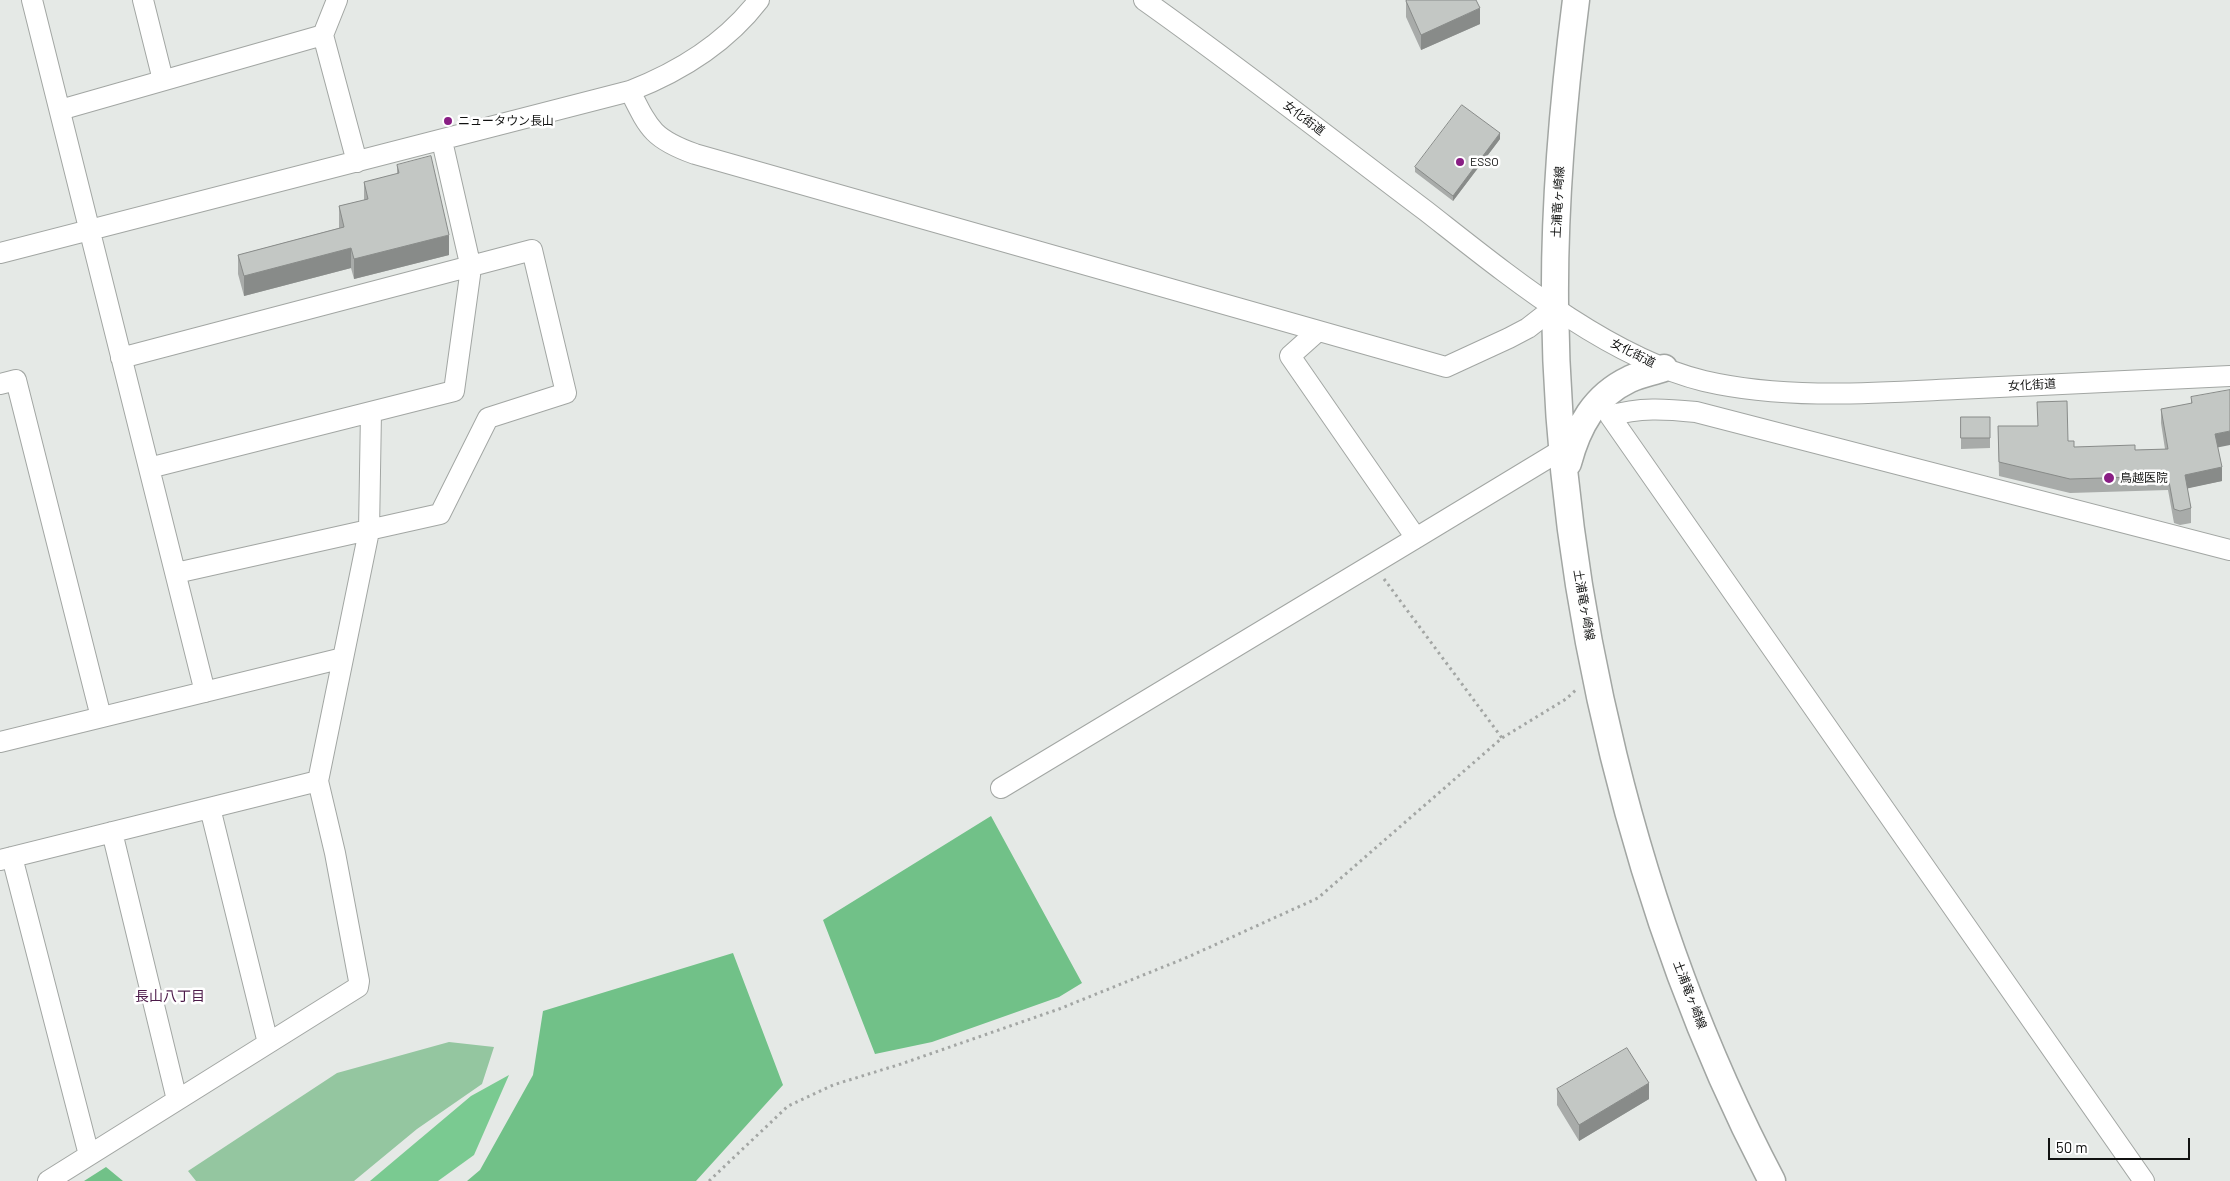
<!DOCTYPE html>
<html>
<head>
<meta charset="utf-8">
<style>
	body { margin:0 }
	#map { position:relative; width:2230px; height:1181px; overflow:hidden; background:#e5e9e6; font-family:Barlow,sans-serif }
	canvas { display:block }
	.scale { position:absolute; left:2048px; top:1138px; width:142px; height:22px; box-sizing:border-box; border:2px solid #111211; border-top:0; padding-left:6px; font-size:15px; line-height:18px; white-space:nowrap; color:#111211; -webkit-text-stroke:4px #fff; paint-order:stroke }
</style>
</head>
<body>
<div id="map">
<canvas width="2230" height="1181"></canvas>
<div class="scale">50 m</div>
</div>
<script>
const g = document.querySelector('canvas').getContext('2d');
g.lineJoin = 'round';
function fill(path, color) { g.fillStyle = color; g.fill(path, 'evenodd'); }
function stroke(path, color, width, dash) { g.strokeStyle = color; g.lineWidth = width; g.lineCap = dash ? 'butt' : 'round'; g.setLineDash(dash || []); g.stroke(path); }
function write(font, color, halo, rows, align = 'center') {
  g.font = font + ' Barlow,"Noto Sans JP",sans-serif'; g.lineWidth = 5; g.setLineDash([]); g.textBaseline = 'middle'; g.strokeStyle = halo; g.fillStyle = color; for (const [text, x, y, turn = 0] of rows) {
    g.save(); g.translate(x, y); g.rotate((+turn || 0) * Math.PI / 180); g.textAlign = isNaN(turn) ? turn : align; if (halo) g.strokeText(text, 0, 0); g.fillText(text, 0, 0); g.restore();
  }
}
fill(new Path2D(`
	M449 1042 494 1047 482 1084 417 1129 354 1181H196L188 1171 337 1073Z`), '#94c6a0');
fill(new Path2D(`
	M991 816 1082 983 1059 997 932 1042 875 1054 823 920Z
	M733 953 783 1085 696 1181H467L480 1170 533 1075 543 1011Z
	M106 1167 123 1181H84Z`), '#71c188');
fill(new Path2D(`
	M509 1075 474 1155 438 1181H370L471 1096Z`), '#7aca91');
const minor = new Path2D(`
	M32 0 205 692
	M143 0 163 80
	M337 0 323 35 357 162
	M1144 0C1240 68 1332 140 1426 211 1504 272 1606 357 1704 381 1786 400 1874 393 1957 389 2048 385 2139 380 2230 376
	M630 91C649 129 653 139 695 154L1446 367 1509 338 1528 328 1555 307
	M60 110 323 35
	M0 253 630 91C679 72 726 43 759 0
	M1318 331 1290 356 1416 538 1563 449
	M121 358 532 250 566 393 488 418 440 514 176 573
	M0 384 16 380 101 717
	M149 468 454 391 471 268 442 141
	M0 742 343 658
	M1001 788 1416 538
	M210 808 268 1043
	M112 832 177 1100
	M12 857 89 1155
	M0 860 318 781
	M48 1181 358 987 359 981 335 853 318 781 369 531 371 412
	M2144 1181 1610 416C1639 407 1666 409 1696 412L2230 550`);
const major = new Path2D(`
	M1576 0C1563 101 1554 203 1555 305 1558 597 1636 923 1772 1181
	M1568 463C1578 426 1594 396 1630 379 1640 374 1653 372 1664 368`);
stroke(minor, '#a2a6a3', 22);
stroke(major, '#a2a6a3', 29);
stroke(new Path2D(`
	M1384 579 1502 738
	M709 1181 788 1106 833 1085 901 1064 1059 1009 1188 957 1318 898 1502 738 1566 699 1577 689`), '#a3a6a4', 3, [2.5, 4]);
stroke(minor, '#fff', 20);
stroke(major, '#fff', 26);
fill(new Path2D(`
	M1406 1 1480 24 1421 50 1406 17Z
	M1500 139 1453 201 1415 172V167Z
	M397 165 449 255 354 279 351 268 244 296 238 274V255L339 228V206L364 200V182L397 174Z
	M2191 397 2218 448 2222 481 2187 488 2191 508V523L2180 525 2174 523 2168 490 2070 493 1999 476 1998 426H2037L2068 441 2074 447 2135 450 2165 449 2161 423V409L2191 404Z
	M1961 417H1990V448L1961 449Z
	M1557 1089 1649 1099 1579 1141 1557 1105Z`), '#a8aba9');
fill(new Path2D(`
	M1480 8V24L1421 50V35Z
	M1500 133V139L1453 201V196Z
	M449 235V255L354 279V259Z
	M351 248V268L244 296V276Z
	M2230 431V445L2215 448V434Z
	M2222 467V481L2185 489V475Z
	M1649 1083V1099L1579 1141V1125Z`), '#888b89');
const building = new Path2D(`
	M1408 0H1476L1480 8 1421 35 1406 1Z
	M1462 105 1500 133 1453 196 1415 167Z
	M431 156 449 235 354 259 351 248 244 276 238 255 344 227 339 206 368 199 364 182 399 173 397 165Z
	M2230 390V431L2215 434 2222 467 2185 475 2191 508 2180 511 2174 509 2168 476 2070 479 1999 462 1998 426H2038L2037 402 2067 401 2068 441H2074V447L2135 445V450L2168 449 2161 409 2192 403 2191 397Z
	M1961 417H1990V438H1961Z
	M1627 1048 1649 1083 1579 1125 1557 1089Z`);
fill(building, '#c3c7c4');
stroke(building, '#888b89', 1);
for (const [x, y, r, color] of [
	[448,121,5,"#891e84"],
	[1460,162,5,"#891e84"],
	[2109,478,6,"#891e84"]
]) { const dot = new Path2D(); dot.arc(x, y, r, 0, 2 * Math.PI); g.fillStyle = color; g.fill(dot); stroke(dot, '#fff', 2); }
write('12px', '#111211', '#fff', [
	["女化街道",1304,118,37],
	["土浦竜ヶ崎線",1558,202,-87],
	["女化街道",1633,353,27],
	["女化街道",2032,385,-3],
	["土浦竜ヶ崎線",1584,605,80],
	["土浦竜ヶ崎線",1690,995,69]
]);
write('12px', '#111211', '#fff', [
	["ニュータウン長山",458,121],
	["ESSO",1470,162],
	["鳥越医院",2120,478]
], 'left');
write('14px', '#4c1a49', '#fff', [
	["長山八丁目",170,996]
]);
</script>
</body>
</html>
